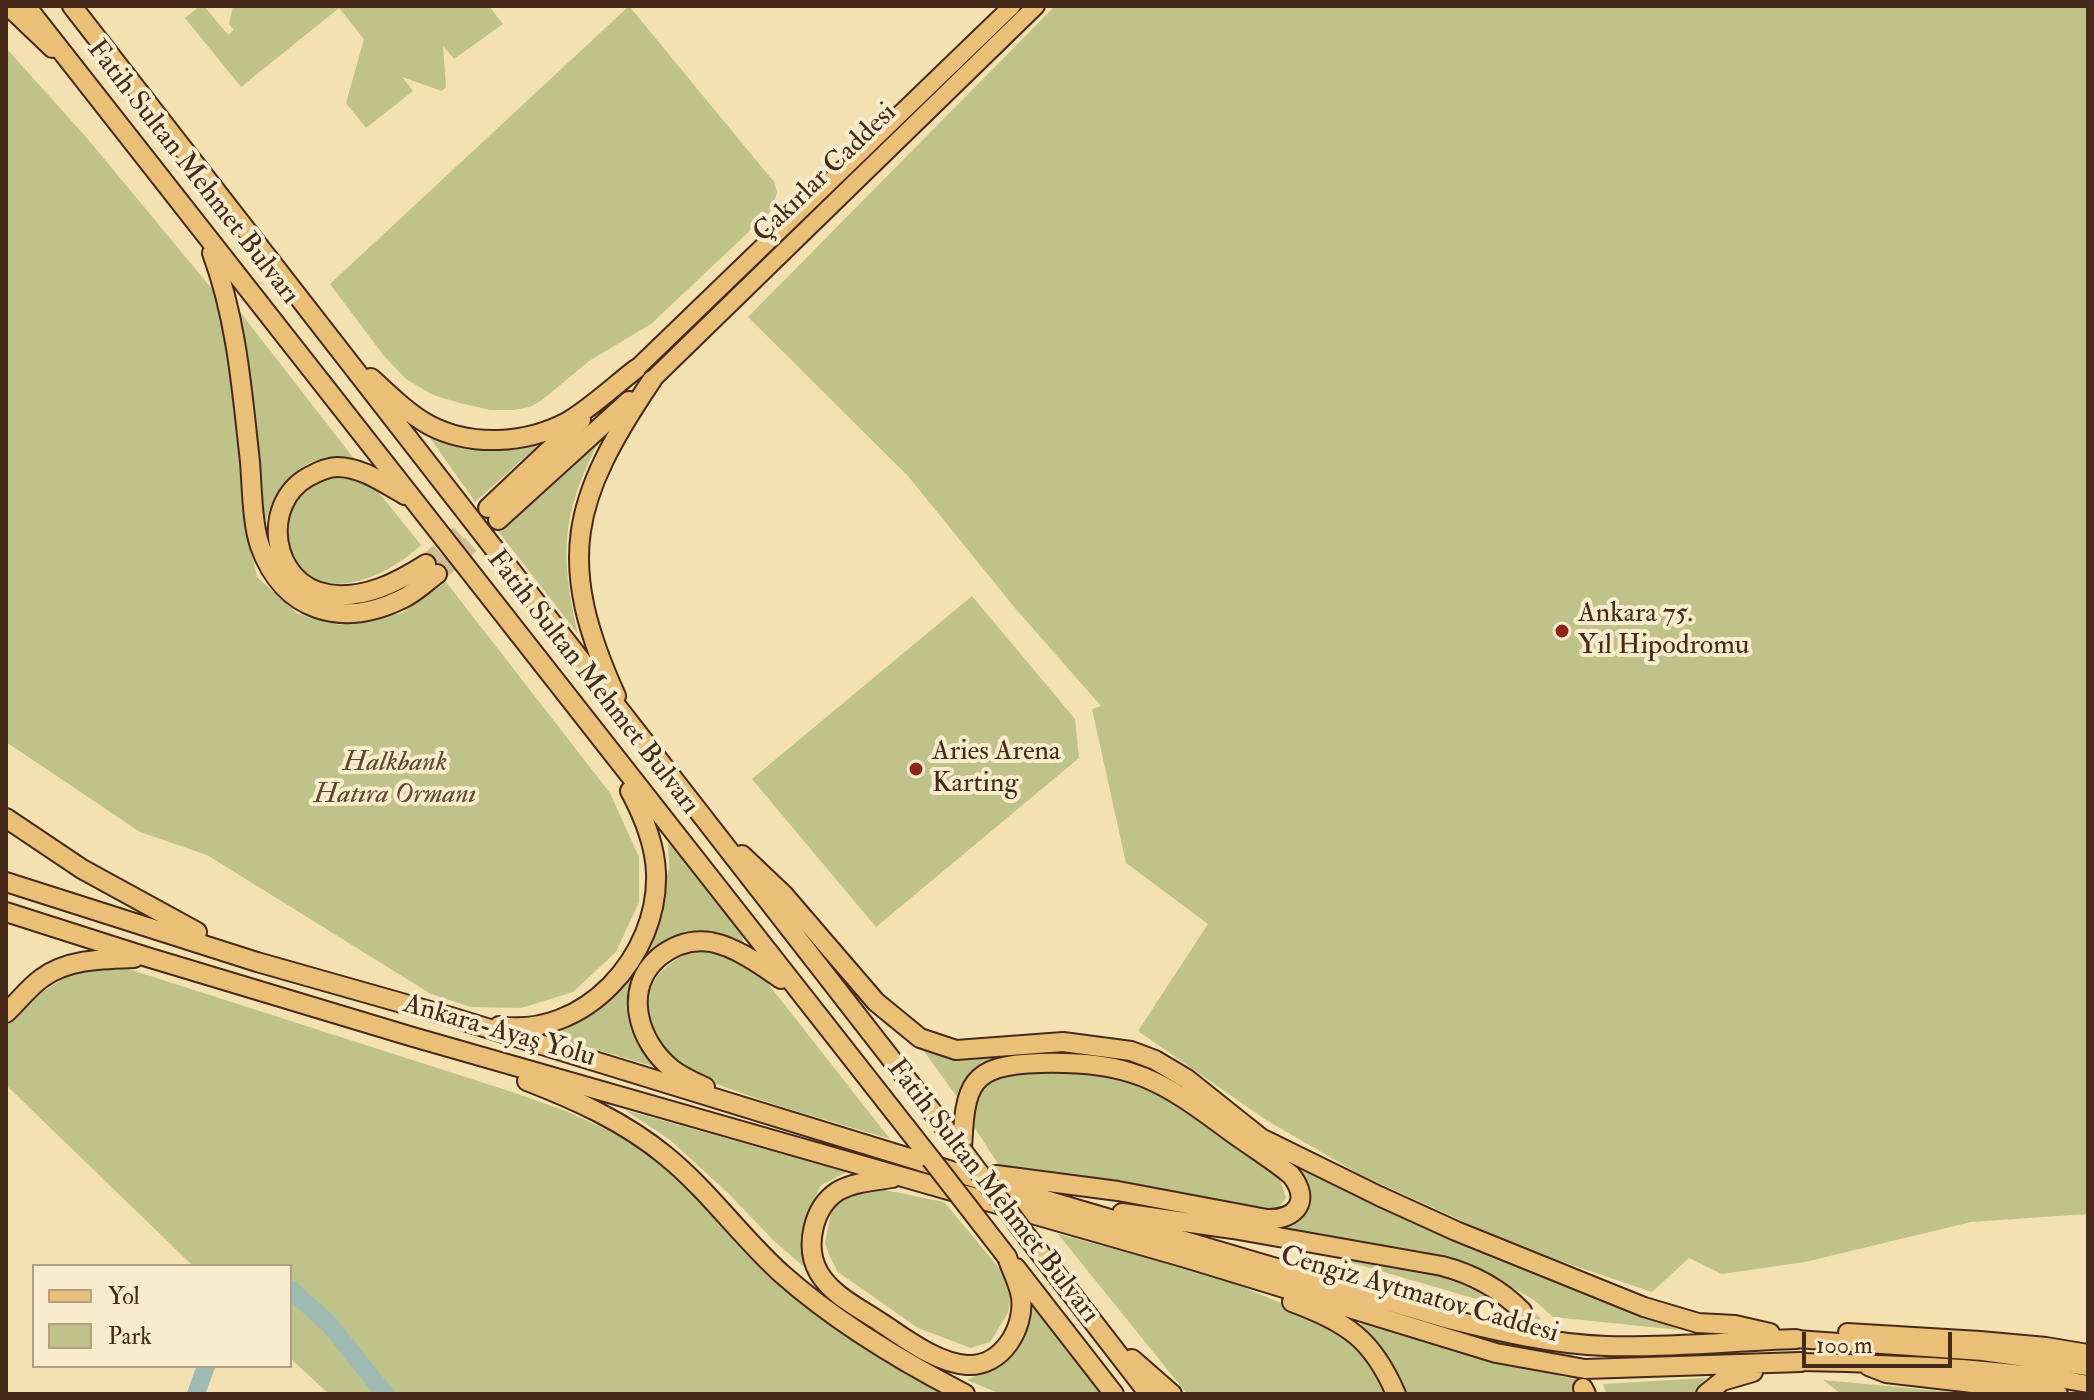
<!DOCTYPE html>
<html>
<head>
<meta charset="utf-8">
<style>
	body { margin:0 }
	#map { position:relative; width:2094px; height:1400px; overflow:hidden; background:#f4e1b2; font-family:"IM FELL Double Pica",serif }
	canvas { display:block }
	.frame { position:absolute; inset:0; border:8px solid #472a19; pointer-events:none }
	.legend { position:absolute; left:32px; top:1264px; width:260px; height:104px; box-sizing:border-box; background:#f8eccd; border:2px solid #b19e85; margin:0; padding:10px 14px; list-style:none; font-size:24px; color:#472a19 }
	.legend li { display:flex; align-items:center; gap:16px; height:40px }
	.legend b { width:40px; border:2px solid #b19e85 }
	.scale { position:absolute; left:1802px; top:1332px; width:150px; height:36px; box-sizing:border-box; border:4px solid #472a19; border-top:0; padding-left:10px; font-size:24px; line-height:28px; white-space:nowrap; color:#472a19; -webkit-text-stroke:6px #f8eccd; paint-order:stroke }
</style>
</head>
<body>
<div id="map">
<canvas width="2094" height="1400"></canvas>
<div class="frame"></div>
<ul class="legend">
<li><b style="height:10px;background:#eac079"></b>Yol</li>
<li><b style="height:22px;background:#bfc289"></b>Park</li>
</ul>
<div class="scale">100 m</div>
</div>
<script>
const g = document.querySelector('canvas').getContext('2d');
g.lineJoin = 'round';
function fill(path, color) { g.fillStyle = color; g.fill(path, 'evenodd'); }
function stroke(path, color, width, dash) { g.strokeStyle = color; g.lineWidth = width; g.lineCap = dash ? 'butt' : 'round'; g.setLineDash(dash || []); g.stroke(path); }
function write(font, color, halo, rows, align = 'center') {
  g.font = font + ' "IM FELL Double Pica",serif'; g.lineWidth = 8; g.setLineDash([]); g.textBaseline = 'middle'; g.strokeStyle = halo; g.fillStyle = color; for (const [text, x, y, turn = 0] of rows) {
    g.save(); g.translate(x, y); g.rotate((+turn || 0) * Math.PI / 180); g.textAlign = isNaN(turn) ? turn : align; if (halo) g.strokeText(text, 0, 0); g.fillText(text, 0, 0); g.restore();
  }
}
fill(new Path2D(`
	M200 6H204L228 35 234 30 229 24 233 6H489L503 24 454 59 443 46 446 87 442 91 402 77 413 91 366 128 346 103 364 39 339 8 241 87 185 18Z
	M629 6 774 182 777 192 772 210 651 324 589 361 542 400 530 407 514 410H490L460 403 433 395 406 379 384 356 330 284Z
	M1055 6H2088V1214L1971 1222 1805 1262 1722 1274 1689 1258 1652 1292 1522 1248 1361 1175 1266 1120 1138 1031 1208 924 1126 863 1092 709 1101 706 1015 608 908 476 748 317Z
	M6 48 86 137 222 301 246 528 257 577 298 614 340 625 402 613 446 582 610 793 639 857V902L616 952 573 992 521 1008 471 1007 431 994 207 855 140 832 6 742Z
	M237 308 355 460C348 460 341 458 335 458 294 457 276 492 264 525Z
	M421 425 452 438 554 431 475 502Z
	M601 437C562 512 559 552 578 634L498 531Z
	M347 475 375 488 421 545C397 567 361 588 327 583 293 579 278 541 288 512 292 499 306 488 315 478Z
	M972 596 1075 719 1079 758 876 927 752 779Z
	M668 834 745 932 742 943C680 929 660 924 633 989L662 1069 554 1037 556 1027 588 1014 656 918 669 868Z
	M698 949 735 959 766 981 890 1139C835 1122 779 1108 725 1087 708 1081 690 1075 675 1063 659 1050 645 1026 647 1004 649 975 672 959 698 949Z
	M116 965 506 1090 566 1111 634 1142 670 1171 723 1225 950 1394H329L290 1358V1266H193L6 1085V1026L32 998 78 970Z
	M920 1046 1105 1052 1156 1068 1407 1215 1680 1330 1553 1317 1534 1300 1493 1277 1284 1230 1299 1221 1307 1206 1300 1176 1100 1058 968 1079 958 1098Z
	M1010 1070H1099L1166 1092 1265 1165 1279 1177 1286 1197C1280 1208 1275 1210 1263 1212L1001 1168 970 1121 972 1102 986 1079Z
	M625 1110 847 1172 821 1185 805 1218 802 1241 819 1280 774 1241 727 1192 670 1140Z
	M870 1187 944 1202 1005 1275 1011 1295 1008 1313 990 1342 971 1348 918 1328 838 1272 829 1255 825 1242 832 1209 847 1197Z
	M1058 1234 1219 1277 1295 1309 1348 1336 1376 1370 1384 1394H1187Z
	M1305 1249 1449 1277 1486 1291 1514 1310Z
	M1032 1303 1102 1394H1001L967 1380 996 1366 1028 1323Z
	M1363 1319 1479 1357 1573 1379 1579 1394H1403L1360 1328Z
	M1706 1378 1694 1394H1606L1603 1384Z
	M1823 1380 1951 1392 1971 1394H1841Z`), '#bfc289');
stroke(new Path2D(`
	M290 1289 329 1324 385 1394
	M196 1394 206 1366`), '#9ebcb4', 18);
stroke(new Path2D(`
	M426 564 483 512
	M437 574 498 520
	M1522 1311 1562 1356 1583 1388`), '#d1bc93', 18, [18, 9]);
const major = new Path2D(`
	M7 6 52 49
	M636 369 1012 6
	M652 380 1036 6
	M1847 1332 1980 1340 2046 1346 2088 1353
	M1796 1339 1983 1352 2088 1367
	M1801 1362C1898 1364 1993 1366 2088 1384
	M1868 1367 1886 1374 2059 1394`);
const highway = new Path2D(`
	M26 6 931 1159
	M72 6 962 1150
	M212 253C237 321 242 391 250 462 252 487 252 523 260 546 283 611 341 629 402 599 415 593 426 582 437 574
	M371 378C389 394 407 413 429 425 471 447 525 444 567 422 591 408 614 386 636 369
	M405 495C385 484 362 467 337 467 327 467 317 472 308 477 260 504 271 585 328 594 363 600 398 582 426 564
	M488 508 581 420
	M498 520 629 401
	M616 696C555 561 571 500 652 380
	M6 818 82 869 197 932
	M742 855 784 895 876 1002 920 1038 956 1050 1063 1042 1131 1051 1155 1060 1187 1079 1261 1138 1379 1196 1456 1231 1644 1307 1698 1323 1735 1325 1770 1333
	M6 882 257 962 451 1017 1056 1203 1449 1319C1501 1332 1552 1344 1606 1346 1669 1348 1733 1341 1796 1339
	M6 912 147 957 413 1037 1186 1258 1496 1353 1585 1369 1801 1362
	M6 1013C18 1002 29 987 42 978 68 959 103 959 134 958
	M499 1026C584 1039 659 956 656 873 655 844 644 817 630 791
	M527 1081C576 1100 625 1122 666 1156 709 1191 741 1237 782 1274 836 1322 901 1361 965 1394
	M705 1087C694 1082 682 1077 672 1069 638 1042 622 989 659 957 674 945 692 939 711 942 736 947 761 965 781 979
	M962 1150C965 1084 969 1065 1040 1063 1131 1061 1160 1079 1231 1132 1250 1146 1272 1159 1291 1175 1311 1200 1297 1220 1267 1219L1118 1191 996 1175
	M892 1178C874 1181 854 1182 838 1191 813 1207 804 1247 819 1273 832 1295 859 1308 880 1322 905 1338 936 1363 967 1365 1002 1367 1025 1328 1021 1297 1019 1284 1011 1269 1007 1257
	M1122 1213 1233 1229 1442 1266C1473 1274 1499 1288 1522 1311
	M1029 1239 1149 1394
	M1016 1268 1114 1394
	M1292 1302C1347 1323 1372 1338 1396 1394
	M1132 1359 1172 1394
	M1583 1388 1586 1394
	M1706 1394 1722 1381 1753 1372`);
stroke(major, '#472a19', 20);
stroke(highway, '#472a19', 22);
stroke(major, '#eac079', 16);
stroke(highway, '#eac079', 18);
const highwayBridge = new Path2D(`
	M962 1150 1029 1239
	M931 1159 1007 1257`);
stroke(highwayBridge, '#472a19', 22, []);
stroke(highwayBridge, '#eac079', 18);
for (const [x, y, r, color] of [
	[1562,631,8,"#8f2418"],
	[916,769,8,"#8f2418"]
]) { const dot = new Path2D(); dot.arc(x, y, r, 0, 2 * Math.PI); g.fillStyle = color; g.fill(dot); stroke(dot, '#f8eccd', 3); }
write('28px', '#472a19', '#f8eccd', [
	["Fatih Sultan Mehmet Bulvarı",192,173,52],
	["Çakırlar Caddesi",826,174,-44],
	["Fatih Sultan Mehmet Bulvarı",592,683,52],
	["Ankara-Ayaş Yolu",499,1032,16],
	["Fatih Sultan Mehmet Bulvarı",992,1192,52],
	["Cengiz Aytmatov Caddesi",1419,1296,16]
]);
write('28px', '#472a19', '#f8eccd', [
	["Ankara 75.",1578,615],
	["Yıl Hipodromu",1578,647],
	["Aries Arena",932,753],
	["Karting",932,785]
], 'left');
write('italic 28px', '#5f482f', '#f8eccd', [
	["Halkbank",395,764],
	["Hatıra Ormanı",395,796]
]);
</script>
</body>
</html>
